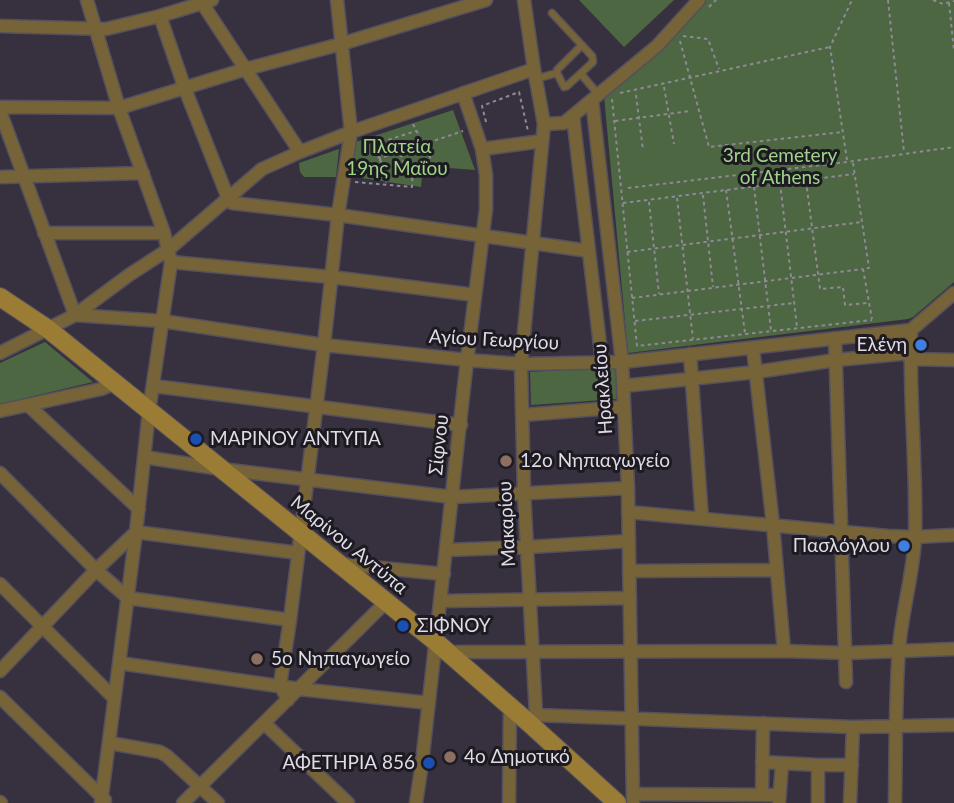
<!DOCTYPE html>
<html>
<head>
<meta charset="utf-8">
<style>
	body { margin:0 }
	canvas { display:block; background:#37313f }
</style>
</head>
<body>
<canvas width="954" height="803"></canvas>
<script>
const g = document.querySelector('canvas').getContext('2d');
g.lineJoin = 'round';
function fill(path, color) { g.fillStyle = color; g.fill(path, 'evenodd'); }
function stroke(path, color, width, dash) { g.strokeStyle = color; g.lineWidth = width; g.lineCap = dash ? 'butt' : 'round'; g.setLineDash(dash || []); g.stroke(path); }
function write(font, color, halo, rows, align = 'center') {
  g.font = font + ' Lato,sans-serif'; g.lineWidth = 6; g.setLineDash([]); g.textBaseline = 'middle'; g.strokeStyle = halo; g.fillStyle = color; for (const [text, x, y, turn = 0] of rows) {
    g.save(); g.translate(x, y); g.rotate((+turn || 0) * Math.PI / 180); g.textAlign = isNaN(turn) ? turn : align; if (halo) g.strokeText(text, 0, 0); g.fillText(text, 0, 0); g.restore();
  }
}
fill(new Path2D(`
	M579 0H674L624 47Z
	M706 0H954V282L913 317 908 319 628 353 604 96 666 42Z
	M453 110 475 170 423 166 421 187 348 176 353 143Z
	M339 149 336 177H304L300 172 299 163Z
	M45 342 93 382 0 404V363Z
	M616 367 617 399 531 405 530 372Z`), '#4c6741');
const lane = new Path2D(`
	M552 13 592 56 593 62 567 86 564 87 557 73V70L582 45
	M581 74 598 94
	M535 79 557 73`);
const street = new Path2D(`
	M87 0 119 108 164 233 171 262 149 411 136 532 101 803
	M200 0 300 152
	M524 0 534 69 544 124 521 364 524 493 536 715 529 723
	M160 16 185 89 228 198 232 203 338 215 589 251
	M0 26 106 29 160 16 212 0
	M592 100 622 362 628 488 633 803
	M0 107 119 108 246 69 341 44 486 0
	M0 111 75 315 162 321 324 345 467 360 521 364 622 362 911 330
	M573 116 602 362
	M544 124 564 123 657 46 699 0
	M482 149 542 141
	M0 177 143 173
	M44 233H164
	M171 262 331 277 475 295
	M911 330 954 293
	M835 338 846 682
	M753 348 773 525 784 651
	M0 353 75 315 129 275 169 249 262 169 300 152 351 132 534 69
	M690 354 702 519
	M910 359 954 360
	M154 386 461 425
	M623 386 756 372 836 360 910 353
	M28 405 139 509
	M0 411 101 389 115 383
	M522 415 624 407
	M144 457 221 469 452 497 628 488
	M0 473 96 570 128 598 290 620
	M628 512 888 536 915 537 954 535
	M446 550 528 547 629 541
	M340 564 444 574
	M629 571 776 570
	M0 584 114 698
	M441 601 630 598
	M447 652 784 651 846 653 954 649
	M119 663 299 689 429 703
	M0 671 96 570 136 532 298 553
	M0 697 105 800
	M288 700 280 685 290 620 324 345 338 215 351 132 337 0
	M536 715 853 727 954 725
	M264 723 348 803
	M110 743 160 752 167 756 218 803
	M762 762 818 765
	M633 794 779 795
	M762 795 763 723
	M0 802 1 803
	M183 803 386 602
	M416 803 422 763 467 360 486 209V175L482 149 463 93
	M509 803 510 706
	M779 803 782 764
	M818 803V765H852
	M850 803 853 727
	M895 803C896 752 895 700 899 648 902 611 913 575 915 538 917 468 909 399 911 330`);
const secondary = new Path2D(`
	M0 297 48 329 436 642 529 723 617 803`);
stroke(lane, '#55505d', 9);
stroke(street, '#55505d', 15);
stroke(secondary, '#55505d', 20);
stroke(new Path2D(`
	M888 0 904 152
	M933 0 943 4 954 1
	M949 3 954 51
	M709 7 716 0
	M683 36 708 39 719 69
	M680 41 709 147 842 132
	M664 87 674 144
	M620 93 830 47
	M636 95 643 150
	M612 99 637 346 872 320
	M615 121 690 111
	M486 122 482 106 519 92 528 131
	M413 124 431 159 414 163
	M373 136 379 158 399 153
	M375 144 416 131
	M380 159 387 184
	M847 160 830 47 852 0
	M853 163 869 268 863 269 872 319
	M806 181 820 289 843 287 845 305 867 303
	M355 182 412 187 413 164 405 166 400 152 463 131
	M780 183 797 327
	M754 187 771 330
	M628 188 847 162 954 147
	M726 190 745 333
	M703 195 713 287
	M677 198 693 339
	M649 202 659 294
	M623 203 854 174
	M627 252 862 222
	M632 298 863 269
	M635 321 794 303`), '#8e8995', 2, [3.5, 3.5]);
stroke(lane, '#766338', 6);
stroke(street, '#766338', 12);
stroke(secondary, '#9b7c34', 18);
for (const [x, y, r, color] of [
	[921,345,7,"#3f7fe0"],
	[196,439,7,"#1a4fb4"],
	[506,461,7,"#8d6e63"],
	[904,546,7,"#3f7fe0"],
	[403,626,7,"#1a4fb4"],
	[257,659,7,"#8d6e63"],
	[450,757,7,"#8d6e63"],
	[429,763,7,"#1a4fb4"]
]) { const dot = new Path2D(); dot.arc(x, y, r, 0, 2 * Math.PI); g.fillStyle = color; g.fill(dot); stroke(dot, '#1d1a21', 2.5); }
write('19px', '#9fd48a', '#1d1a21', [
	["Πλατεία",397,147],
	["19ης Μαΐου",397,169],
	["3rd Cemetery",780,156],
	["of Athens",780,178]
]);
write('19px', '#dfdce5', '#1d1a21', [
	["Αγίου Γεωργίου",494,340,3],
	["Ηρακλείου",603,389,-94],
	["Σίφνου",439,445,-84],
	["Μακαρίου",507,524,-93],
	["Μαρίνου Αντύπα",349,545,39]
]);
write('19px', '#dfdce5', '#1d1a21', [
	["Ελένη",907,345,"right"],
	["ΜΑΡΙΝΟΥ ΑΝΤΥΠΑ",210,439],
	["12ο Νηπιαγωγείο",520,461],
	["Πασλόγλου",890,546,"right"],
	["ΣΙΦΝΟΥ",417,626],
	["5ο Νηπιαγωγείο",271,659],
	["4ο Δημοτικό",464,757],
	["ΑΦΕΤΗΡΙΑ 856",415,763,"right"]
], 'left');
</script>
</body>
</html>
